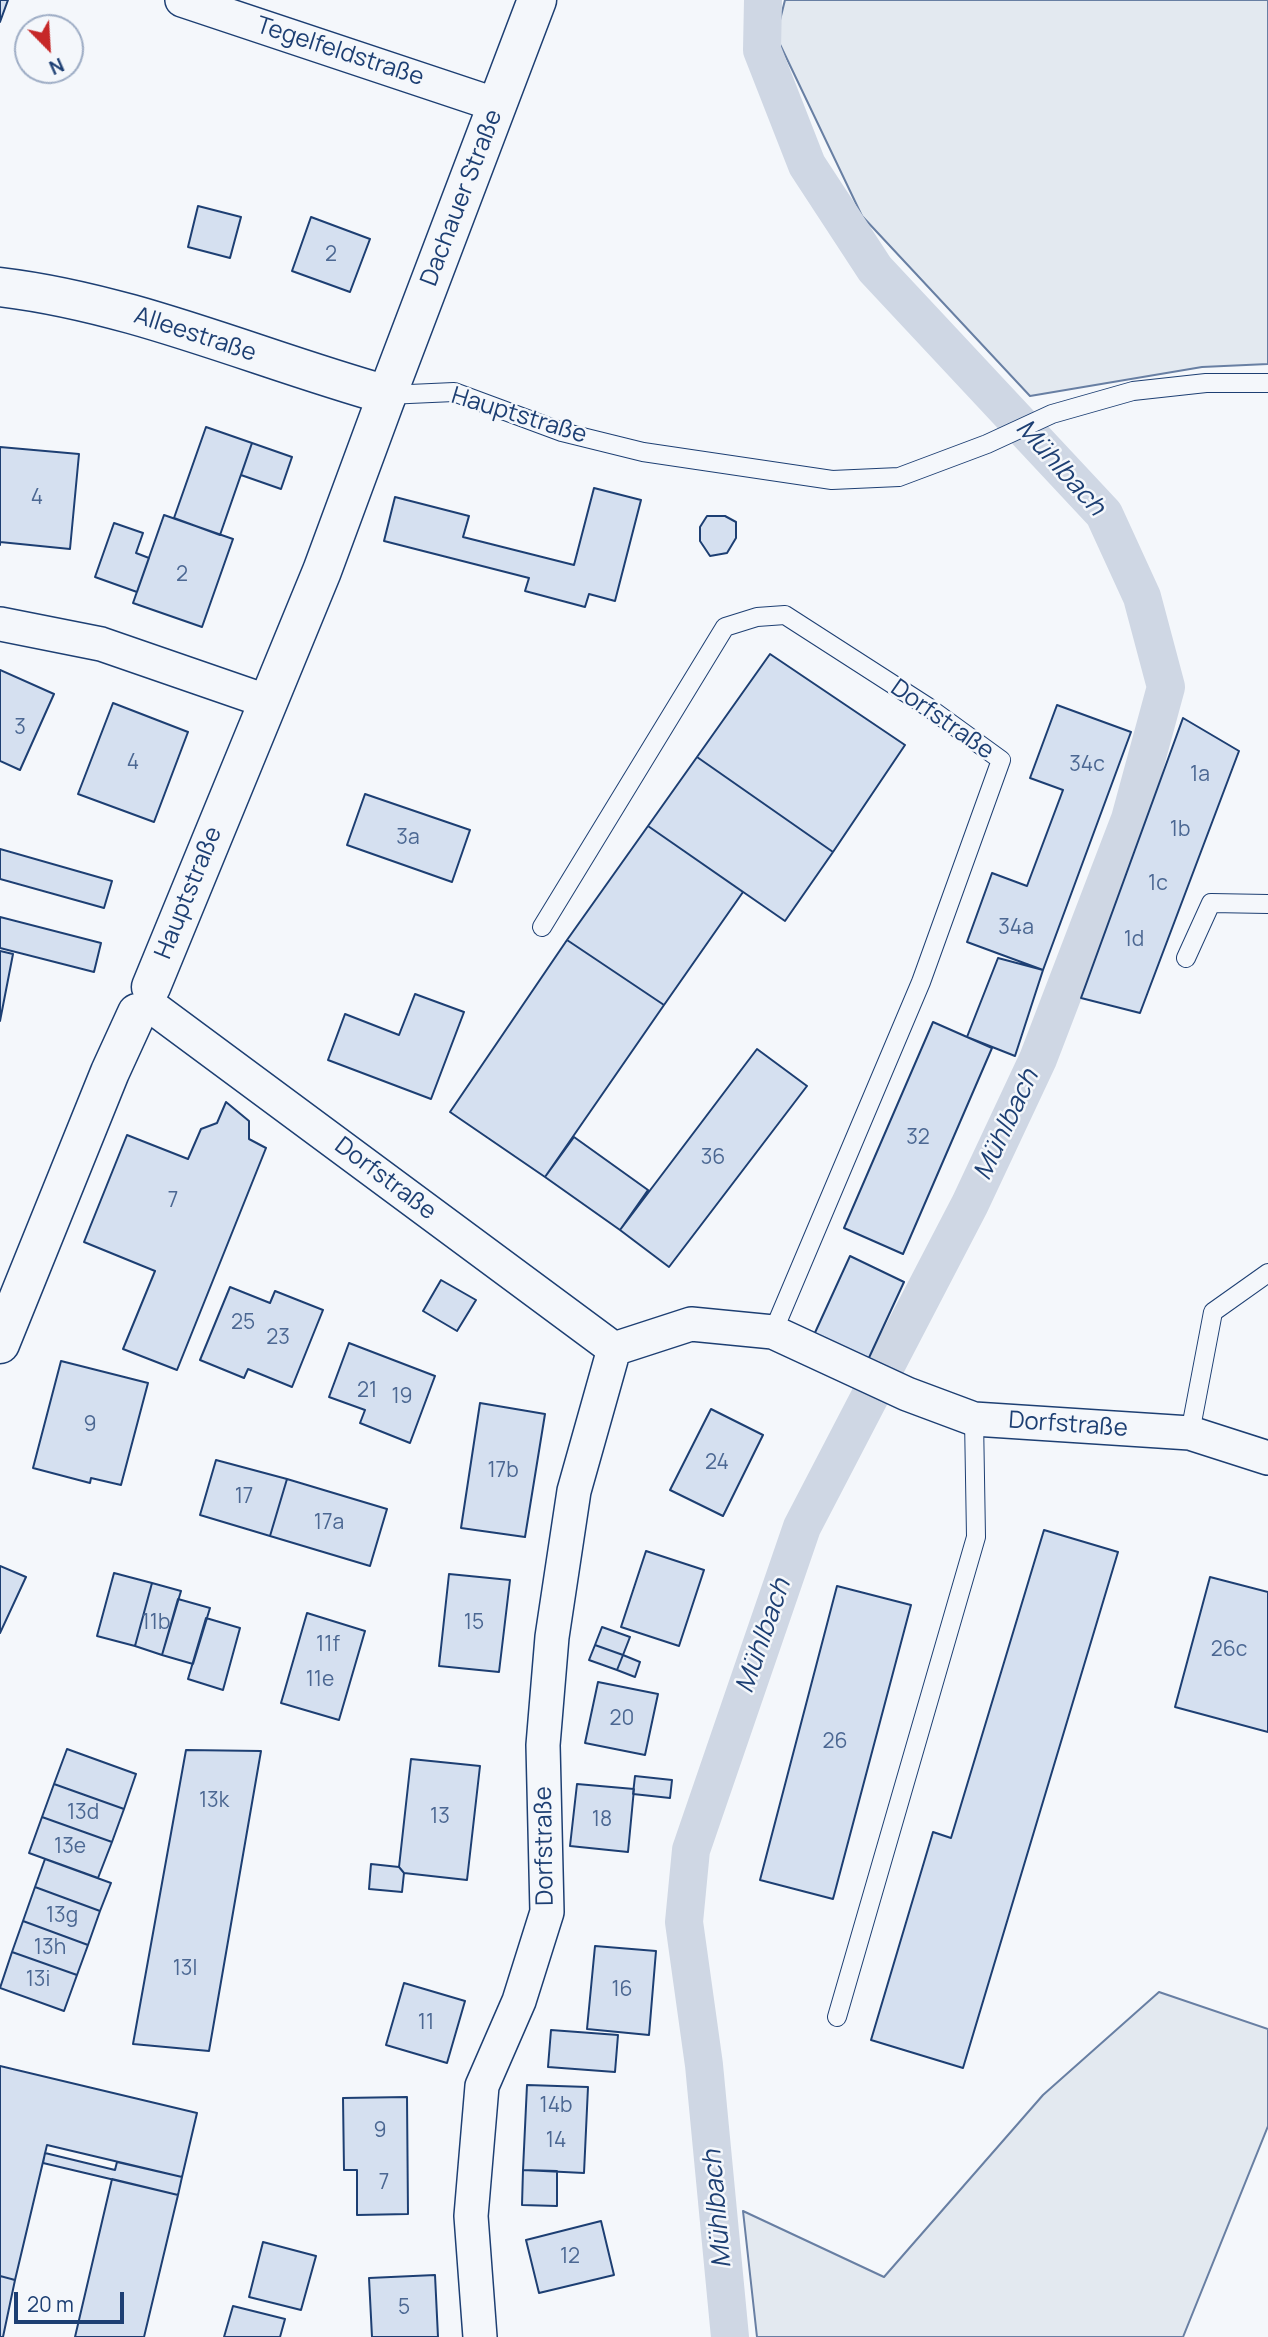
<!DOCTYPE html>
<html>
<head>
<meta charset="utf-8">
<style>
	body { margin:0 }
	#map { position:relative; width:1268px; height:2337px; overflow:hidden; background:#f4f7fb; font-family:Manrope,sans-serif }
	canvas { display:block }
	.north { position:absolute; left:14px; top:14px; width:70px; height:70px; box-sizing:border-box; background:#f4f7fb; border:2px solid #9eadc5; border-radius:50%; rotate:156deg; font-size:19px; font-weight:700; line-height:28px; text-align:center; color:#1d3f73 }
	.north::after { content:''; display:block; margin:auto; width:24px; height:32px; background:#c62828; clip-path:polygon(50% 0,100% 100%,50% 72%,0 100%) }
	.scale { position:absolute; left:14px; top:2292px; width:110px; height:32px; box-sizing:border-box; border:4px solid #1d3f73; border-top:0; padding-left:9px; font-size:21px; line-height:24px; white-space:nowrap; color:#1d3f73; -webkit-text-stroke:5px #f4f7fb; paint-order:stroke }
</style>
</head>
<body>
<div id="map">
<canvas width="1268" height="2337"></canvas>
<div class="north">N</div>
<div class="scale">20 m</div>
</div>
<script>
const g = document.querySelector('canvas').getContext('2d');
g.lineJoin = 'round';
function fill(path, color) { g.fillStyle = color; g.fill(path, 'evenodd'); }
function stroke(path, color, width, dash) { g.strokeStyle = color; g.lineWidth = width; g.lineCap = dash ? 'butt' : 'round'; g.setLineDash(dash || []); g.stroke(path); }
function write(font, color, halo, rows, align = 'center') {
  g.font = font + ' Manrope,sans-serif'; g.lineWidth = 5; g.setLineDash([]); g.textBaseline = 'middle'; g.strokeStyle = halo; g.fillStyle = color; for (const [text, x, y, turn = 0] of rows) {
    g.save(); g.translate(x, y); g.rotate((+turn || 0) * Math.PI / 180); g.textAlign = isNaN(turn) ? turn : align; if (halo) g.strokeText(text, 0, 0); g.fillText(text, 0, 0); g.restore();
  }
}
const green = new Path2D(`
	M785 0H1268V364L1202 367 1030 396 862 216 776 36Z
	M1159 1992 1268 2029V2126L1183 2337H757L743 2211 884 2277 1043 2095Z`);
fill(green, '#e3e9f0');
stroke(green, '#687fa3', 2);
stroke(new Path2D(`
	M730 2337 704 2065 684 1922 691 1850 802 1527 970 1204 1038 1059 1130 819 1166 687 1142 597 1104 514 875 269 807 165 762 50 763 0`), '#cfd7e4', 38);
const building = new Path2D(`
	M0 0H8L0 22Z
	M198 206 241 217 230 258 188 247Z
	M311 217 370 239 350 292 292 271Z
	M206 427 252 443 220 535 174 518Z
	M252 443 292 457 281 489 241 475Z
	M0 447 79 454 70 549 0 542V545Z
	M594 488 641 500 615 601 589 594 585 607 525 591 529 578 384 541 395 497 469 516 463 537 574 565Z
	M164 515 233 539 202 627 133 603Z
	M707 516H725L736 522V538L727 553 710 556 700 541V527Z
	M114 523 143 533 136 553 149 558 137 592 95 577Z
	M770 654 905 745 833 852 697 757Z
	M0 670 54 694 20 770 0 761Z
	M113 703 188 732 154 822 78 794Z
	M1057 705 1131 732 1043 970 967 942 992 873 1027 886 1063 790 1030 778Z
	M1183 718 1239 751 1140 1013 1081 998Z
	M697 757 833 852 785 921 648 826Z
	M365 794 470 830 452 882 347 845Z
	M648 826 743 892 664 1005 567 940Z
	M0 849 112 881 104 908 0 879Z
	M0 917 101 943 94 972 0 948Z
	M567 940 664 1005 545 1177 450 1112Z
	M0 951 13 954 0 1021Z
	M998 958 1043 970 1015 1056 967 1037Z
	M415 994 464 1012 431 1099 328 1060 345 1014 399 1035Z
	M933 1022 992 1048 903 1254 844 1228Z
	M757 1049 807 1086 669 1267 620 1230Z
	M226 1102 249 1121V1139L266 1148 177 1370 123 1349 155 1271 84 1242 127 1135 188 1159 201 1129 217 1123Z
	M574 1137 648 1190 620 1230 545 1177Z
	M850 1256 904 1282 867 1362 813 1337Z
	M441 1280 476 1300 457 1331 423 1311Z
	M230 1287 270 1303 275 1291 323 1310 292 1387 248 1369 244 1378 200 1360Z
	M349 1343 435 1376 410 1443 360 1423 365 1410 329 1397Z
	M61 1361 148 1383 121 1485 91 1478 90 1483 33 1468Z
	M480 1403 545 1414 525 1537 461 1528Z
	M711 1409 763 1435 723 1516 670 1490Z
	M216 1460 287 1479 270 1536 200 1515Z
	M287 1479 387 1509 370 1566 270 1536Z
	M1044 1530 1118 1552 963 2068 871 2040 933 1832 951 1838Z
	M646 1551 704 1570 679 1646 621 1627Z
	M0 1566 26 1577 0 1633Z
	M114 1573 152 1583 135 1646 97 1636Z
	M449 1574 510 1580 499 1672 439 1666Z
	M1210 1577 1268 1592V1732L1175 1707Z
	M152 1583 181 1591 162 1655 135 1646Z
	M837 1586 911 1605 833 1899 760 1880Z
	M178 1599 210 1608 193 1664 162 1655Z
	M307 1613 365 1631 339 1720 281 1703Z
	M206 1618 240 1628 223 1690 188 1679Z
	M602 1627 630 1637 623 1655 595 1645Z
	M595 1645 623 1655 617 1670 589 1660Z
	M623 1655 640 1662 635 1677 617 1670Z
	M598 1682 658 1694 645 1755 585 1743Z
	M67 1749 136 1774 124 1809 54 1784Z
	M186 1750 261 1751 209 2051 133 2044Z
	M411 1759 480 1766 467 1880 404 1873 399 1867Z
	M635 1776 672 1780 670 1798 633 1794Z
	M54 1784 124 1809 112 1842 42 1817Z
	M577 1784 634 1789 628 1852 570 1846Z
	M42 1817 112 1842 98 1878 29 1853Z
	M45 1859 111 1883 100 1911 35 1887Z
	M371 1864 399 1867 404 1873 402 1892 369 1889Z
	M35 1887 100 1911 88 1945 23 1921Z
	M23 1921 88 1945 77 1975 12 1952Z
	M595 1946 656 1951 649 2035 587 2029Z
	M12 1952 77 1975 64 2011 0 1988Z
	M404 1983 465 2001 447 2063 386 2045Z
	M551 2030 618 2035 615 2072 548 2067Z
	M0 2066 197 2113 182 2177 47 2145 15 2280 0 2276Z
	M527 2085 588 2087 584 2173 523 2170Z
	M407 2097 408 2214 357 2215V2170H344L343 2098Z
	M45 2153 115 2170 117 2162 182 2177 178 2195 43 2163Z
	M523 2170 557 2171V2206L522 2205Z
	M112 2179 178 2195 144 2337H75Z
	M601 2221 614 2275 539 2293 526 2240Z
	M263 2242 316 2256 301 2310 249 2297Z
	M435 2275 438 2337H372L369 2278Z
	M0 2276 15 2280 3 2337H0Z
	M233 2306 285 2319 280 2337H224Z`);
fill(building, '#d5e0f0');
stroke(building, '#1d3f73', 2);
const service = new Path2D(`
	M387 395 454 392 562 432 643 452 832 480 899 477 987 444 1052 414 1133 391 1206 383H1268
	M542 927 725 627 757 617 785 615 928 707 1001 760 921 982 773 1332
	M1186 958 1211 903 1268 904
	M1190 1433 1213 1312 1268 1273
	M837 2017 976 1537 974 1419`);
const minor = new Path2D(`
	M182 0 497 105
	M0 624 101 644 266 701
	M155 1009 614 1349
	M614 1349 691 1324 773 1332 907 1394 974 1419 1190 1433 1268 1458
	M480 2337 471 2216 482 2086 519 2001 547 1912 543 1745 552 1637 574 1491 614 1349`);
const tertiary = new Path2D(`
	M151 987 322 571 387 395
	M0 1344 110 1072 137 1013`);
const secondary = new Path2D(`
	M0 287C134 303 258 359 387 395L537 0`);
stroke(service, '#1d3f73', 20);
stroke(minor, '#1d3f73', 36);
stroke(tertiary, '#1d3f73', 41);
stroke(secondary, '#1d3f73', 41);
stroke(service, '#f4f7fb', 18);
stroke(minor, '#f4f7fb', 33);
stroke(tertiary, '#f4f7fb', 38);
stroke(secondary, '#f4f7fb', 38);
write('21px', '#4b6792', null, [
	["2",331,255],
	["4",37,498],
	["2",182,575],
	["3",20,728],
	["4",133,763],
	["34c",1087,765],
	["1a",1200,775],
	["1b",1180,830],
	["3a",408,838],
	["1c",1158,884],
	["34a",1016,928],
	["1d",1134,940],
	["32",918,1138],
	["36",713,1158],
	["7",173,1201],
	["25",243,1323],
	["23",278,1338],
	["21",367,1391],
	["19",402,1397],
	["9",90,1425],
	["24",717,1463],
	["17b",503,1471],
	["17",244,1497],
	["17a",329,1523],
	["11b",156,1623],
	["15",474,1623],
	["11f",328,1645],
	["26c",1229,1650],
	["11e",320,1680],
	["20",622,1719],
	["26",835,1742],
	["13k",214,1801],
	["13d",83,1813],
	["13",440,1817],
	["18",602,1820],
	["13e",70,1847],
	["13g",62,1916],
	["13h",50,1948],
	["13l",185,1969],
	["13i",38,1980],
	["16",622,1990],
	["11",426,2023],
	["14b",556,2106],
	["9",380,2131],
	["14",556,2141],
	["7",384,2183],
	["12",570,2257],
	["5",404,2308]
]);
write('24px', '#1d3f73', '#f4f7fb', [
	["Tegelfeldstraße",340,52,18],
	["Dachauer Straße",462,198,-69],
	["Alleestraße",195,335,18],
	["Hauptstraße",519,416,17],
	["Dorfstraße",942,720,35],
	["Hauptstraße",189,893,-68],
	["Dorfstraße",385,1179,37],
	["Dorfstraße",1068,1425,4],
	["Dorfstraße",545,1846,-91]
]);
write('italic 26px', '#1d3f73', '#f4f7fb', [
	["Mühlbach",1060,468,48],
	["Mühlbach",1007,1125,-65],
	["Mühlbach",764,1636,-71],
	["Mühlbach",718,2209,-95]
]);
</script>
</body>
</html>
